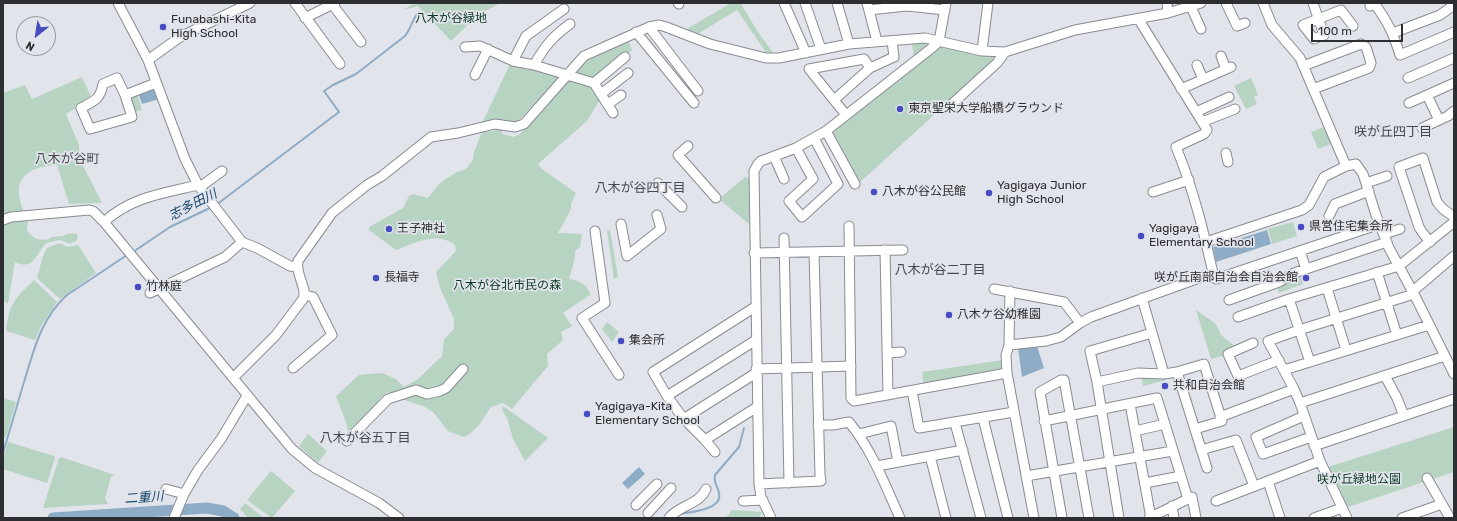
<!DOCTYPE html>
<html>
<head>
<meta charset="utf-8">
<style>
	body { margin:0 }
	#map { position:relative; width:1457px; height:521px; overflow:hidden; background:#e2e4ec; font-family:Rubik,sans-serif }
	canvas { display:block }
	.frame { position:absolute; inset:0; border:4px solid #2d2e31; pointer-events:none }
	.north { position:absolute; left:16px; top:16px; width:40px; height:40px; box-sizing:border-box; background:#e2e4ec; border:1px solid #9a9ba1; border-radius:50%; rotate:210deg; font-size:11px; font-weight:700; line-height:16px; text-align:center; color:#2d2e31 }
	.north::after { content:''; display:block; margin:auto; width:14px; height:18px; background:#474cc1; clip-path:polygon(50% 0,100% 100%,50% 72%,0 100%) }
	.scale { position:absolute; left:1311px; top:24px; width:92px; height:18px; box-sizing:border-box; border:2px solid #2d2e31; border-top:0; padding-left:5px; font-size:12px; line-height:14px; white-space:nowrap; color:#2d2e31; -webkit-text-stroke:3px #e2e4ec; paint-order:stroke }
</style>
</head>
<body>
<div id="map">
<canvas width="1457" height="521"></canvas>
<div class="frame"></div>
<div class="north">N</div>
<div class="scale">100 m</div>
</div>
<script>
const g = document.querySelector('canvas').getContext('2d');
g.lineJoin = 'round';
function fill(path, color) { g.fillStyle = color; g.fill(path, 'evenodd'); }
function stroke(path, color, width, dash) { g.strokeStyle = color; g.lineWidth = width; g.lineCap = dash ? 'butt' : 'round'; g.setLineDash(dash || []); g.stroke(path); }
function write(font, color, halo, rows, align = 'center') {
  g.font = font + ' Rubik,"Noto Sans JP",sans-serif'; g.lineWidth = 3.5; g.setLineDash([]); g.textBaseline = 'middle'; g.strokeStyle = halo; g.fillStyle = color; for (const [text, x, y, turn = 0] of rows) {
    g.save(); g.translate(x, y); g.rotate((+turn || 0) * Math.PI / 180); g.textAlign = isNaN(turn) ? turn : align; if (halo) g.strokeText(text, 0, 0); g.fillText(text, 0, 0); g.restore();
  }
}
fill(new Path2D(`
	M415 3H500L477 16 451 41 418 6 403 10Z
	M731 3H742L741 4 758 32 774 54H767L737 10 696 35 685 30Z
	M628 39 632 50 595 80 601 98 587 121 538 164 542 169 576 193 571 204V209L558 233 582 234 580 247 575 251V258L569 279C578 280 589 285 590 295L563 313 572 326 561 332 563 340 547 354 548 366 512 409 503 403 491 407 479 425 471 433 464 437 448 431 433 412 423 406 401 399 393 394 387 392 379 400V405L349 435 346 422 336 396 359 375 382 373 396 379 404 387 418 379 442 356 444 339 454 329V319L440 288 436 272 456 251 455 245C437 231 414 243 396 250L369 230V227L403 208 409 196 413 194 428 198 440 183 455 173 466 169 473 160 474 152 482 132 494 131 495 129 502 130V134L513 137 520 134 585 61 591 57Z
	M927 41 929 46 914 57 912 43Z
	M941 46 964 52 997 56 990 64 858 184 832 136 833 131 885 88Z
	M511 62 556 74 558 79 518 121 513 122 500 120 482 123Z
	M82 77 92 99 66 114 79 145 80 160 102 203 69 204 57 165C51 166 44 166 38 168 15 176 16 193 24 212L3 218V93L25 85 32 99Z
	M1251 78 1258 95 1254 97 1257 104 1246 109 1234 86Z
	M137 93 142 110 134 112 130 98Z
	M1324 127 1331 144 1318 149 1311 132Z
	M745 177 749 179V224L719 199Z
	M28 219 27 230C33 239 39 241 49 239L51 237 63 236C66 233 72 233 77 234L78 238 76 241 70 244 60 240 46 243C36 254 34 271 15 262L8 303 3 301V224L15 220Z
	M1293 222 1297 236 1272 244 1268 229Z
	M610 230 618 277 614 279 607 231Z
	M59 243 68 247 78 245 96 273 60 299 37 278 43 256 47 248Z
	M1300 273 1303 284 1279 293 1276 286Z
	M34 280 57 302 41 326 35 340 6 331C9 303 15 299 34 280Z
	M1196 310 1216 324 1221 335 1237 348 1227 355 1211 359Z
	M607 322 619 332 612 342 602 329Z
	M1003 360 1004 364 1000 371 924 385 922 372Z
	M1141 376 1166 377V380L1143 386Z
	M3 398 16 402 6 437 3 436Z
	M503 406 548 438 525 461 513 439 507 418 502 410Z
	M1454 427V472L1345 508 1325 468Z
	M308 434 327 451 318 463 299 446Z
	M8 442 54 456 55 458 47 483 3 469V460Z
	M61 457 115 475 111 477 105 498 108 504 43 508 59 458Z
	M271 471 295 491 272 518 247 500Z
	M245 503 264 518H248L240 509Z
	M732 510 762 512 759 518H726Z`), '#b7d3c1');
fill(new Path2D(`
	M152 88 157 90 159 99 142 104 138 93Z
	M1267 230 1271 244 1216 262 1213 247Z
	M1037 346 1044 368 1022 377 1018 348Z
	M639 467 645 474 628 489 622 483Z`), '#8eacc6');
stroke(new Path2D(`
	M216 205 339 112 324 91 333 85 356 74 405 36C411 29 412 19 419 12
	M133 252 170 227 212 207
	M3 453C10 430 17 406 24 382 34 350 41 318 67 295L127 255
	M680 514C690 512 723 510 719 493 718 487 713 482 715 475L739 447 744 428`), '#8eacc6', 2);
stroke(new Path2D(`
	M53 518 207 508 223 511 234 518`), '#8eacc6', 11);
const minor = new Path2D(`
	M118 3 148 60 185 159 198 185 242 242 257 248 290 266 297 267
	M295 3 340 64
	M678 3 679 4
	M784 3 806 53
	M805 3 821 49
	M837 3 849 44
	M867 3 877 41
	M1167 3 1168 13
	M1226 3 1237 26 1245 23
	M1263 3 1272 25 1300 58 1346 166
	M1313 3 1324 35 1314 39 1303 25 1341 10 1353 26
	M332 4 361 42
	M1370 6 1374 3C1388 22 1393 33 1400 55L1454 32
	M1191 7 1201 29
	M869 10 907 6 945 10
	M305 18 335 3
	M649 27 698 91
	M636 32 694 103
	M1393 33 1440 15 1454 5
	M465 47 480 46 513 61 534 65 594 83 613 113
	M982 51 988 3
	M1221 56 1226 69
	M148 60 180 37 250 3
	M513 61 526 36 564 9
	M534 65C545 46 552 37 570 24
	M1197 65 1203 79
	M1303 66 1361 44 1366 47 1371 63 1369 68 1313 89
	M475 75 488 49
	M1408 78 1454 58
	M594 83 625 57
	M1181 89 1231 67
	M601 94 628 73
	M125 95 117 78 103 84C100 100 94 101 81 108L90 129 132 117 125 95 156 83
	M1427 95 1439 120
	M834 100 870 68 894 57 892 41
	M953 103 997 63 1005 52
	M1409 103 1454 83
	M608 104 621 95
	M1196 112 1229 97
	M846 115 809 69 864 59 870 68
	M1202 122 1235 109
	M1422 128 1448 116 1454 111
	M826 131 855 184
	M688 146 678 155 716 198
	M796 148 813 179 789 201 802 217 838 184 814 138
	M1226 153 1228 162
	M774 156 784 179
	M658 183 682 207
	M1366 183 1387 176
	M198 185C164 193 131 197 104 222L292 449 315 468 379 503 399 518
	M200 187 222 171
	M1153 192 1189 180
	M1329 216 1335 204 1369 191
	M3 220 11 217 89 210 93 211 104 222
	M621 224 627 256 661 229 657 215
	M849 226 851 398 854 401 1007 373 1034 518
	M595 231 605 303 582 318 619 375
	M1384 234 1400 229
	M784 238 789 483
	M1206 242 1302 210 1309 205 1324 177 1346 166 1356 164 1363 174 1376 215 1389 248 1414 294 1454 374
	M1430 242 1422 232 1419 227 1399 167 1423 158 1437 202 1443 209 1454 217
	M885 250 888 395
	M1300 251 1306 269
	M754 253 903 250
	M1377 272 1397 335
	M1216 279 1380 224
	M1327 288 1346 350
	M994 289 1064 302 1080 323
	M1413 291 1454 256
	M150 293 225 257 242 242
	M1142 298 1164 374
	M1289 299 1310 362
	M1229 300 1279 282 1294 273 1387 242
	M755 307 653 372 667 396 683 418H685L756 373
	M1238 317 1289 299 1399 266 1454 222
	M1253 343 1228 354 1238 376 1279 360
	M1009 345 1046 341 1061 337 1080 323 1091 317 1213 273C1203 229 1193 188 1176 147L1204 134 1207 130 1206 128 1139 20
	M887 353 901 352
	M293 368 332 335 313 297 305 295
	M756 369 851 366
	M1284 370 1429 325
	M1177 372 1207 468
	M1007 373 1006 355 1009 345 1010 291
	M1385 376 1397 398 1404 416
	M233 378 276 335 303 299C308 288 295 275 298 261L332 213 367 185 382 176 431 137 458 133 495 124 515 127 524 124 584 56 649 27 659 25 666 27 710 44 766 58H779L849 44 925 38 982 51 1005 52 1075 30 1168 13 1201 3
	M1097 382 1138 373 1164 374 1177 372 1204 364 1222 421 1195 429
	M912 391 919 428 1014 412
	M667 396 756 340
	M1300 403 1445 356
	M1130 404 1151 518
	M1304 416 1256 437 1263 454 1311 437
	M1220 417 1294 389
	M683 418 705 440 757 407
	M983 418 1008 518
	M1044 421 1157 398 1188 499
	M955 423 981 518
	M818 425H833L849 422C872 450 885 485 900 518
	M1135 431 1165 424
	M859 434 891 426 898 462
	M705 440 715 452
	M347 441 388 399 416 390 427 394 440 391 446 388 463 369
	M1314 446 1454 399
	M1201 450 1236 440 1254 486
	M930 456 946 518
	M877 466 963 450
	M1026 476 1173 451
	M1427 478 1450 518
	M1268 481 1280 518
	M1145 483 1181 476
	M759 484 821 481 820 475 814 252
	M166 489 184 494
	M743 501 763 500
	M1216 501 1320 461
	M636 505 657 484
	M1172 506 1174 518
	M648 513 671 488
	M174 518 184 494 198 470 221 439 245 399 248 396
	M669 518C678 506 700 504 706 489
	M771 518 761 497 759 484 754 171 758 164 761 161 796 148 826 131 933 47 939 41 946 3
	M1062 518 1040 392 1061 380H1064L1089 518
	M1119 518 1097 382 1090 351 1152 333
	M1149 518 1192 497 1196 518
	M1314 518 1342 508
	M1347 518 1320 461 1300 403 1294 389 1268 341 1299 330 1414 294
	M1402 518 1442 504`);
stroke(minor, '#898b93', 11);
stroke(minor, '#fff', 9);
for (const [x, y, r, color] of [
	[163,27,4,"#474cc1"],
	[900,109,4,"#474cc1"],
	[874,192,4,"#474cc1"],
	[989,193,4,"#474cc1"],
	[1301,227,4,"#474cc1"],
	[389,229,4,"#474cc1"],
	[1141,236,4,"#474cc1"],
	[376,278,4,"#474cc1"],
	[1306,278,4,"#474cc1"],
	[138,287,4,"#474cc1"],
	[949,315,4,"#474cc1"],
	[621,341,4,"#474cc1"],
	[1165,386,4,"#474cc1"],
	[587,414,4,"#474cc1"]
]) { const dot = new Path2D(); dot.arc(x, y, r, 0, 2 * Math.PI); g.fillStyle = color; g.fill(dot); stroke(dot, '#e2e4ec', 1.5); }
write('12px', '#093721', '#e2e4ec', [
	["八木が谷緑地",451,19],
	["八木が谷北市民の森",507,286],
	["咲が丘緑地公園",1359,480]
]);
write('12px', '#2d2e31', '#e2e4ec', [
	["Funabashi-Kita",171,20],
	["High School",171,34],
	["東京聖栄大学船橋グラウンド",908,109],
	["Yagigaya Junior",997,186],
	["High School",997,200],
	["八木が谷公民館",882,192],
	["県営住宅集会所",1309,227],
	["王子神社",397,229],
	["Yagigaya",1149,229],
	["Elementary School",1149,243],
	["長福寺",384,278],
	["咲が丘南部自治会自治会館",1298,278,"right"],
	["竹林庭",146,287],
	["八木ケ谷幼稚園",957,315],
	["集会所",629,341],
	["共和自治会館",1173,386],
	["Yagigaya-Kita",595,407],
	["Elementary School",595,421]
], 'left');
write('13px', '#47484f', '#e2e4ec', [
	["咲が丘四丁目",1393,132],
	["八木が谷町",67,159],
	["八木が谷四丁目",640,188],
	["八木が谷二丁目",940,270],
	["八木が谷五丁目",365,438]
]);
write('italic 13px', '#17486c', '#e2e4ec', [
	["志多田川",193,205,-27],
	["二重川",144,498,-4]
]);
</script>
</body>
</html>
